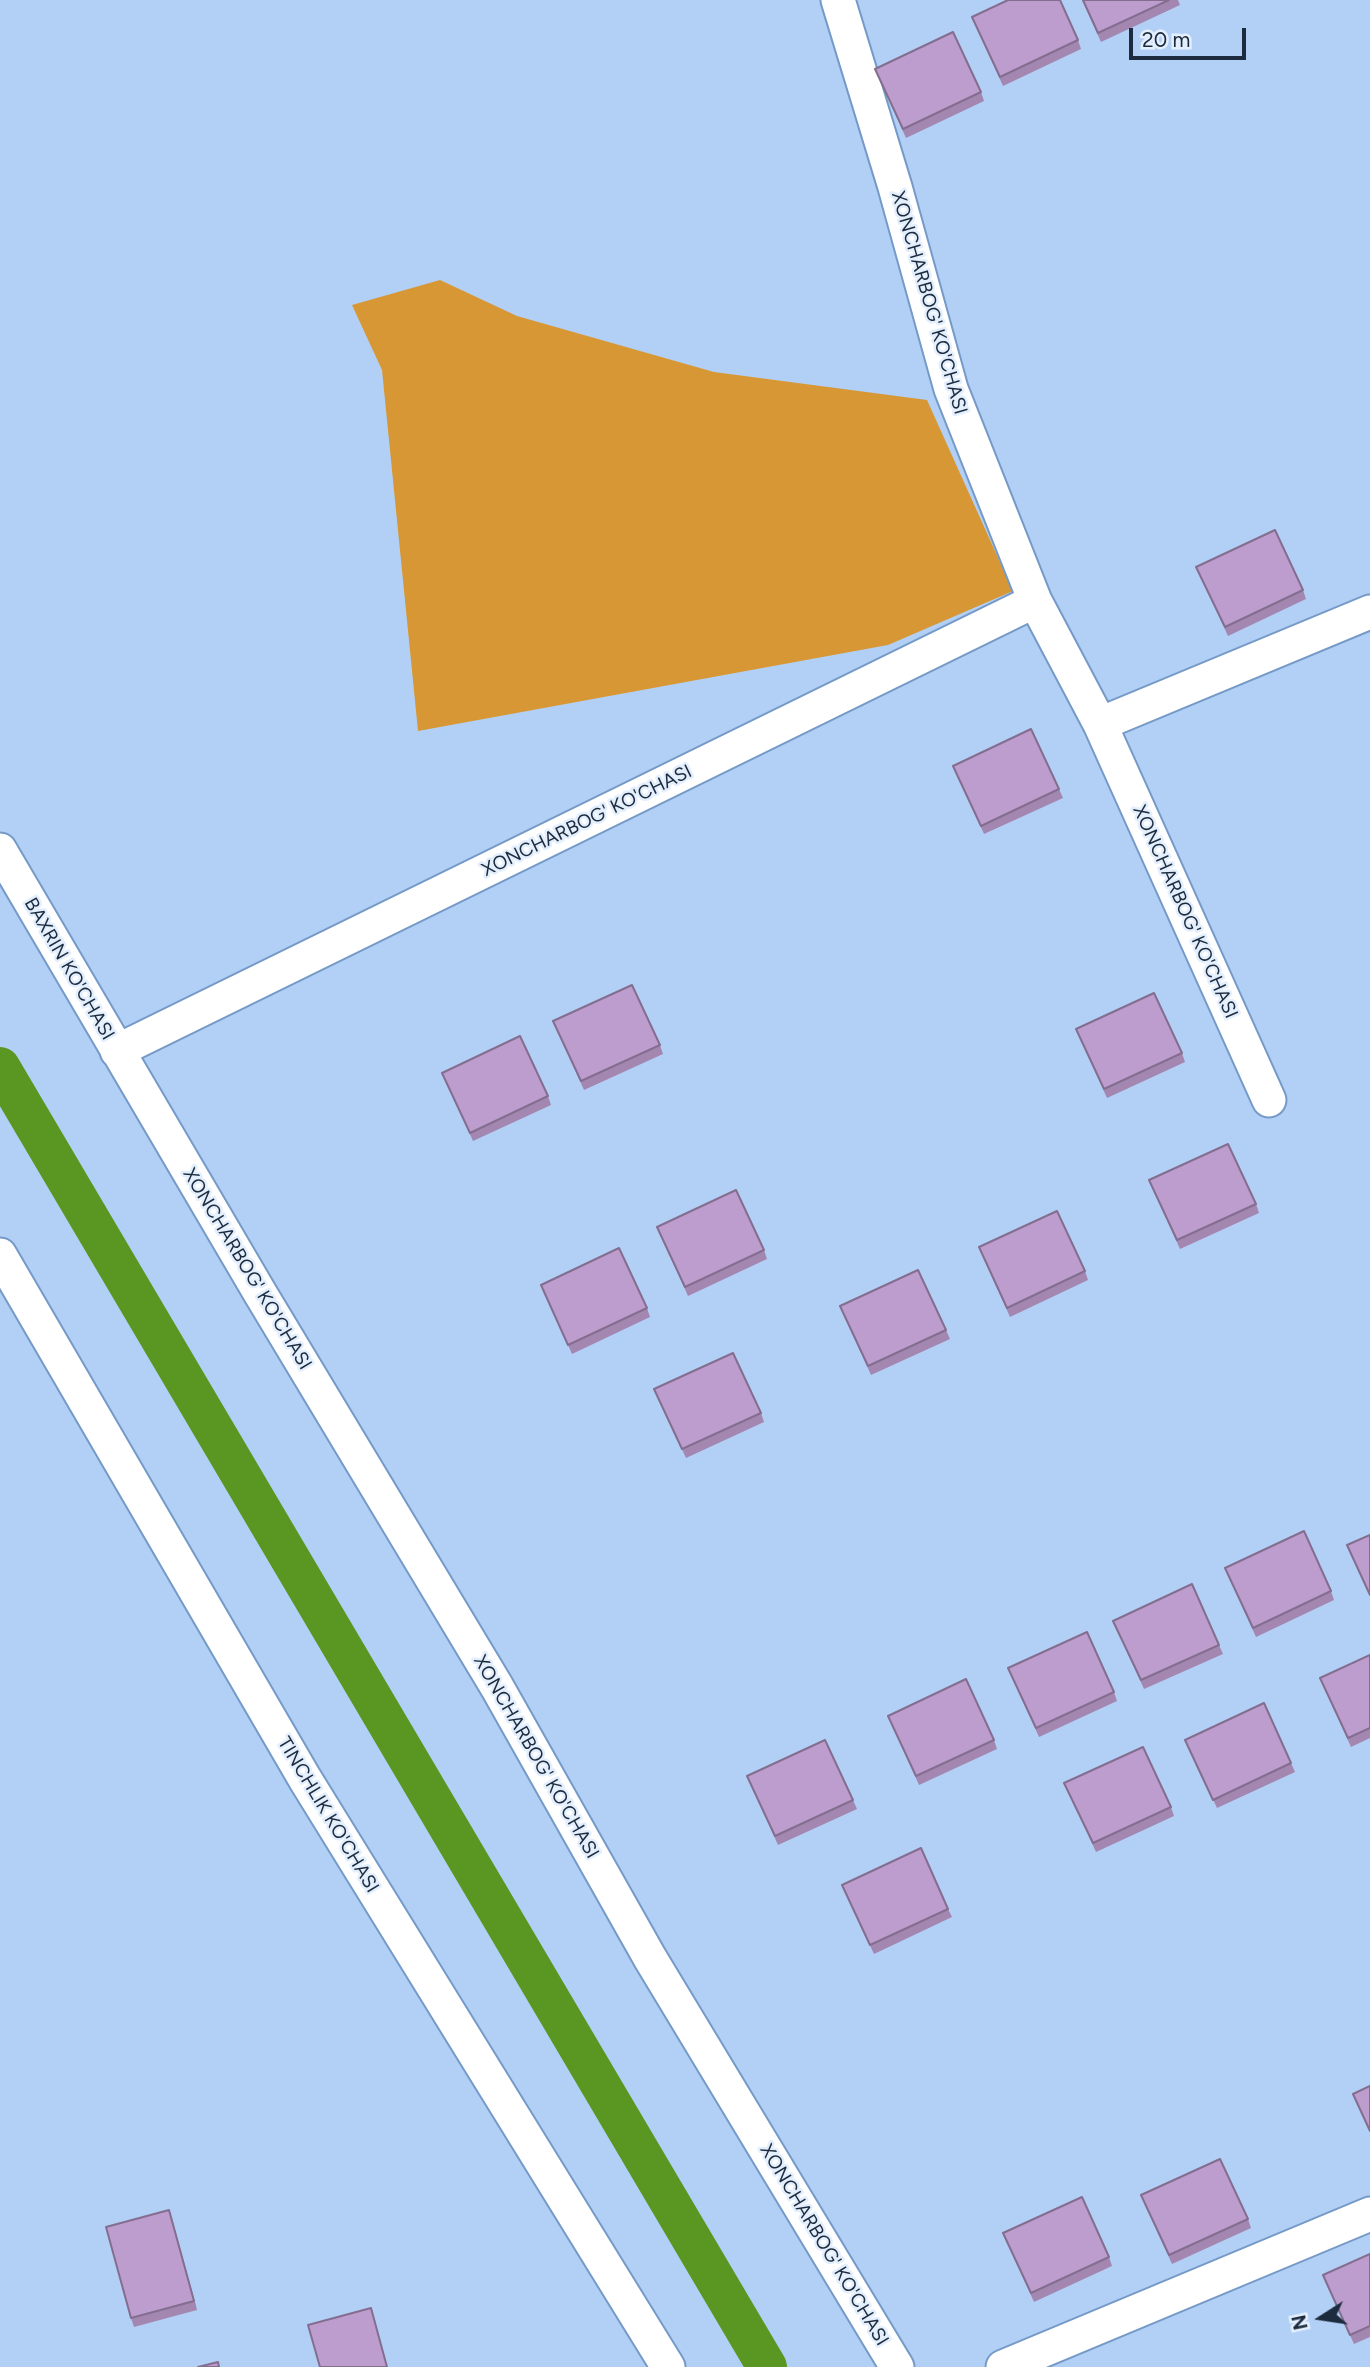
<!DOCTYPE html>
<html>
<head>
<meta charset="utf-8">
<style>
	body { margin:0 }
	#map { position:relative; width:1370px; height:2367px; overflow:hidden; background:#b2d0f6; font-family:Figtree,sans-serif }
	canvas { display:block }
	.north { position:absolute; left:1286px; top:2283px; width:70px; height:70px; -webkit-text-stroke:5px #e4effe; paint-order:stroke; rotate:258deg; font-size:19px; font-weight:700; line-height:28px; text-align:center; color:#1c2b3d }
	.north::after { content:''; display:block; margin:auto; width:24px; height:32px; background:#1c2b3d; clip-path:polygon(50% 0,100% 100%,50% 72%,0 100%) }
	.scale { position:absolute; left:1129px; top:28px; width:117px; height:32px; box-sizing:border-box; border:4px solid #1c2b3d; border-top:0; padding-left:9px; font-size:21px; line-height:24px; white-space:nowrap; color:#1c2b3d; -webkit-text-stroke:5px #e4effe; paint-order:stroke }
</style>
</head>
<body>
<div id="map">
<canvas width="1370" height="2367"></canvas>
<div class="north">N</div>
<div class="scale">20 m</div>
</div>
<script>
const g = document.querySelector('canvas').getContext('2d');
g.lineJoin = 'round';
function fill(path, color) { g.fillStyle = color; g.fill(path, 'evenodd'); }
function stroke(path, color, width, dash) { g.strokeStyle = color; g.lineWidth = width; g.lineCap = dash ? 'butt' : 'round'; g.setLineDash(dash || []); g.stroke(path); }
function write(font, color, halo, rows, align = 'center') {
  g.font = font + ' Figtree,sans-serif'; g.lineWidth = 5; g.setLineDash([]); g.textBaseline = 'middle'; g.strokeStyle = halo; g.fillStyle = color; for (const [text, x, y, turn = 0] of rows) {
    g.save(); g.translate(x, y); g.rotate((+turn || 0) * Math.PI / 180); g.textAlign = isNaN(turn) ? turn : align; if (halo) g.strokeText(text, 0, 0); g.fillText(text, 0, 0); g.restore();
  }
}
fill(new Path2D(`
	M440 280 517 316 714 372 927 400 1013 591 888 645 418 731 382 370 352 305Z`), '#d79735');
stroke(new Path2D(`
	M0 1067 767 2367`), '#599722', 40);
const minor = new Path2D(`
	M838 0 895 187 951 389 1035 601 1100 724 1269 1100
	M1100 724 1370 612
	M0 850 260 1293 497 1687 650 1958 897 2367
	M117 1051 1035 601
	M0 1255 305 1779 668 2367
	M1003 2367 1370 2214`);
stroke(minor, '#759ac7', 37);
stroke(minor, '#fff', 33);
fill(new Path2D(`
	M1082 0H1178L1180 5 1101 42Z
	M972 17 1078 40 1081 49 1003 86Z
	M875 69 981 92 984 101 906 138Z
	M1196 567 1303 590 1306 599 1228 636Z
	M953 766 1059 789 1063 798 984 834Z
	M553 1021 660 1045 663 1054 584 1090Z
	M1076 1029 1182 1053 1185 1062 1107 1098Z
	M442 1073 548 1096 551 1105 473 1141Z
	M1149 1180 1256 1204 1259 1213 1180 1249Z
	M657 1227 764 1250 767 1259 688 1296Z
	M979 1247 1085 1271 1088 1280 1010 1317Z
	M541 1285 647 1308 650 1317 572 1354Z
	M840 1306 946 1330 950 1339 871 1375Z
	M654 1389 761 1413 764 1422 686 1458Z
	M1225 1568 1331 1591 1334 1600 1256 1637Z
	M1113 1621 1219 1645 1223 1654 1144 1689Z
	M1370 1655V1738L1351 1747 1320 1678Z
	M1008 1668 1114 1692 1117 1701 1039 1737Z
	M888 1716 994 1740 997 1749 919 1785Z
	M1185 1740 1291 1763 1295 1772 1217 1808Z
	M747 1776 853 1800 857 1809 778 1845Z
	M1064 1783 1171 1807 1174 1816 1096 1852Z
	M842 1885 948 1909 952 1917 874 1954Z
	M1141 2195 1248 2219 1251 2228 1172 2264Z
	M172 2219 197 2310 134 2327 131 2318Z
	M1003 2233 1109 2257 1112 2266 1034 2302Z
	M1370 2254V2337L1354 2344 1323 2275Z`), '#a387b1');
fill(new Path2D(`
	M169 2210 172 2219 197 2310 194 2301Z`), '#846e90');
const building = new Path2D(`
	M1008 0H1060L1078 40 1000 77 972 17Z
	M1083 0H1169L1098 33Z
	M953 32 981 92 903 129 875 69Z
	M1275 530 1303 590 1225 627 1196 567Z
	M1031 729 1059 789 981 826 953 766Z
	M632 985 660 1045 581 1081 553 1021Z
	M1154 993 1182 1053 1104 1089 1076 1029Z
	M520 1036 548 1096 470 1133 442 1073Z
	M1228 1144 1256 1204 1177 1240 1149 1180Z
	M736 1190 764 1250 685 1287 657 1227Z
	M1057 1211 1085 1271 1007 1308 979 1247Z
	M619 1248 647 1308 568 1345 541 1285Z
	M918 1270 946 1330 868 1366 840 1306Z
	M733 1353 761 1413 682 1449 654 1389Z
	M1304 1531 1331 1591 1253 1628 1225 1568Z
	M1370 1535V1595L1347 1545Z
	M1192 1584 1219 1645 1141 1680 1113 1621Z
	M1087 1632 1114 1692 1036 1728 1008 1668Z
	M1370 1655V1728L1348 1738 1320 1678Z
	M966 1679 994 1740 916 1776 888 1716Z
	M1264 1703 1291 1763 1213 1800 1185 1740Z
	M825 1740 853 1800 775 1836 747 1776Z
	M1143 1747 1171 1807 1093 1843 1064 1783Z
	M921 1848 948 1909 870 1945 842 1885Z
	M1370 2086V2131L1353 2094Z
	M1220 2159 1248 2219 1169 2255 1141 2195Z
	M1082 2197 1109 2257 1031 2293 1003 2233Z
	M169 2210 194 2301 131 2318 106 2227Z
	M1370 2254V2326L1350 2335 1323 2275Z
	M371 2308 387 2367H320L308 2325Z
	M218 2362 219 2367H198Z`);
fill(building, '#bd9dce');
stroke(building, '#846e90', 2);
write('19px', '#1c2b3d', '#e4effe', [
	["XONCHARBOG' KO'CHASI",929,303,74],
	["XONCHARBOG' KO'CHASI",587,821,-26],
	["XONCHARBOG' KO'CHASI",1185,912,66],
	["BAXRIN KO'CHASI",69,969,60],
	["XONCHARBOG' KO'CHASI",247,1269,59],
	["XONCHARBOG' KO'CHASI",536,1757,60],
	["TINCHLIK KO'CHASI",328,1815,59],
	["XONCHARBOG' KO'CHASI",824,2245,59]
]);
</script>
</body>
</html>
